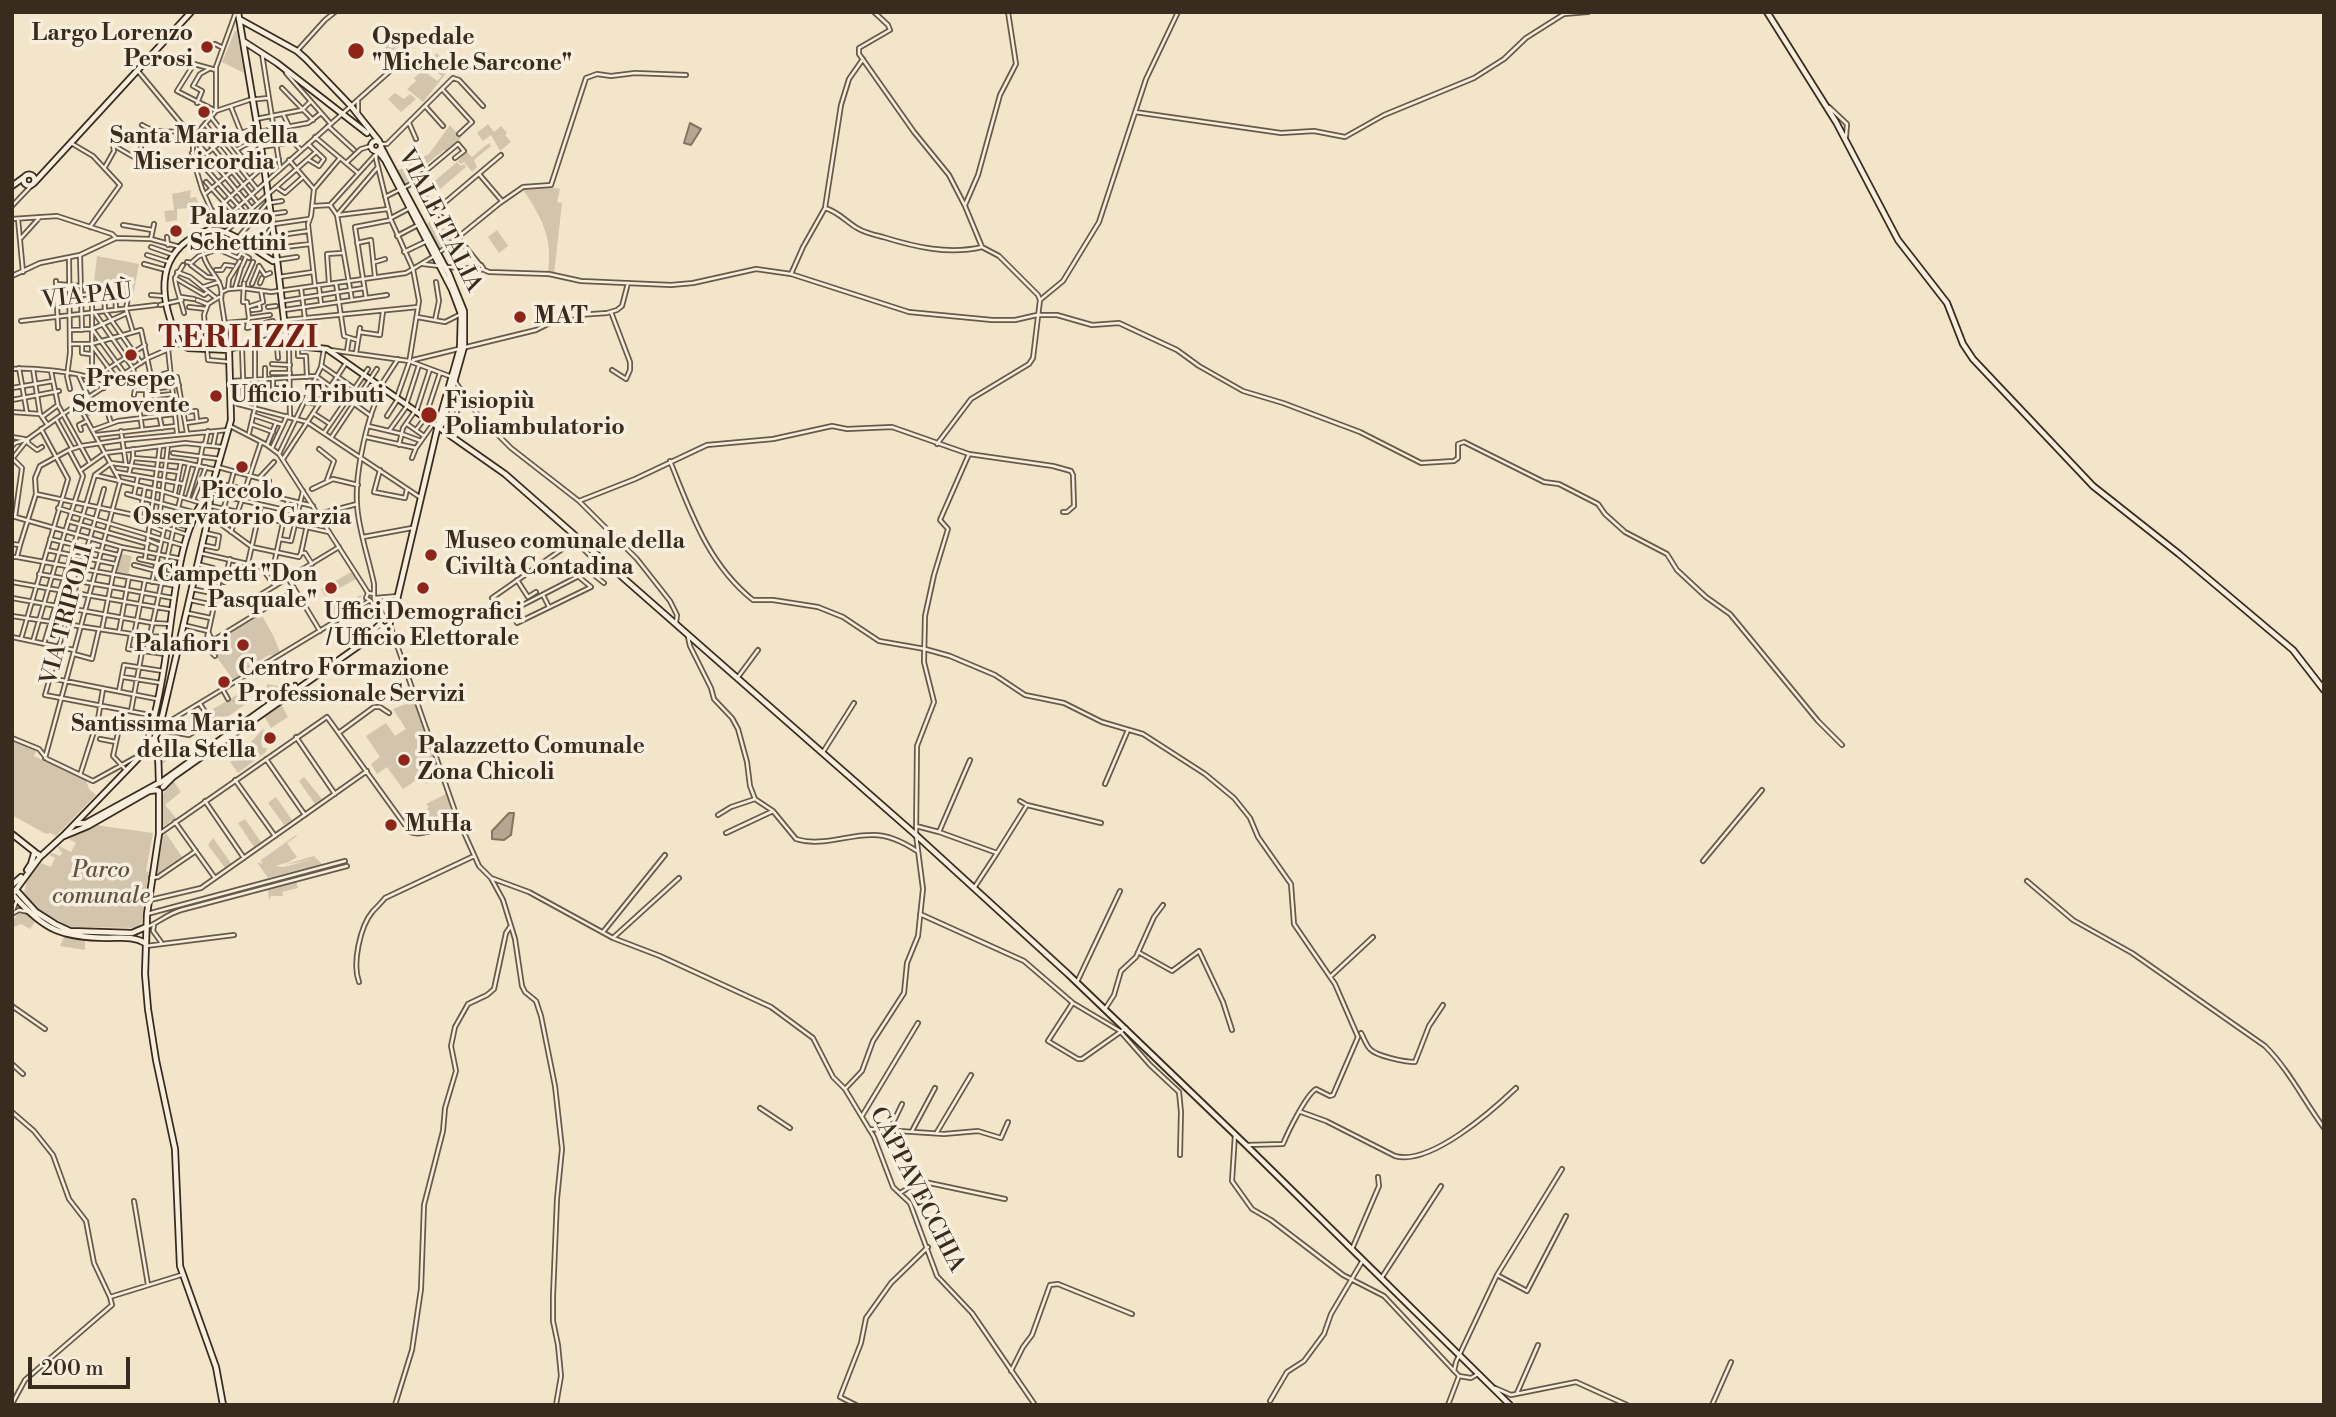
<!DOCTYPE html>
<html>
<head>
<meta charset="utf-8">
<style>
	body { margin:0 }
	#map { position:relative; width:2336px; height:1417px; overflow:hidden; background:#f3e5ca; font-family:"Libre Bodoni",serif }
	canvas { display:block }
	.frame { position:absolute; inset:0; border:14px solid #392b1e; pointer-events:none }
	.scale { position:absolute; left:28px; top:1357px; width:102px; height:32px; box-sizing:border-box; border:4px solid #392b1e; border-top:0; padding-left:9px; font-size:21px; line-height:24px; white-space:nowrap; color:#392b1e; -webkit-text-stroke:5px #f7eedd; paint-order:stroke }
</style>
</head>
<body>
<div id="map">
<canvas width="2336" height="1417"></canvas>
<div class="frame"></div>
<div class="scale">200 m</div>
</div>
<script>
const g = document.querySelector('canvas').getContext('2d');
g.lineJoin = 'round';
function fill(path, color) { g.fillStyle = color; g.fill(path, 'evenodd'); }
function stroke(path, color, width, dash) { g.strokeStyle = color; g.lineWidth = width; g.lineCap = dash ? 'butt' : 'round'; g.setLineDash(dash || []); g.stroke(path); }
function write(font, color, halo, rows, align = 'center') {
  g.font = font + ' "Libre Bodoni",serif'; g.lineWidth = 7; g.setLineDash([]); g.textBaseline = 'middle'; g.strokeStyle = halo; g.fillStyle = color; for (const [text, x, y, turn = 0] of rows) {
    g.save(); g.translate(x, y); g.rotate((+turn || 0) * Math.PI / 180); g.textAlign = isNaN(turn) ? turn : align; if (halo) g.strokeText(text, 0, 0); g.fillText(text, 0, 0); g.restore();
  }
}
fill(new Path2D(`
	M235 31H237L244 73 222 62Z
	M392 31 413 47 396 61 381 43Z
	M436 53 452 66 423 102 407 89 416 81 414 78 423 70 437 81 442 76 428 67Z
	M395 93 404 99 410 94 416 99 401 112 388 99Z
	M488 124 494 132 501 126 507 133 505 135 511 142 500 151 491 135 483 141 477 133Z
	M450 125 461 138 446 151 444 150 413 175 414 177 406 183H403L397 171 429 154Z
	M489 143 491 146 474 160 477 167 472 172 464 162 461 164 458 161 466 151 472 157Z
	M457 162 461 166 464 164 466 167 438 191 431 184Z
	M532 185H551V187L560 189 557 202 562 203 554 274 548 271C553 238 541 216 523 190Z
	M191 190 190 198 196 197 199 205H191V208L177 209V220L166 222 164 211 174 210 172 194Z
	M435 217 452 238 438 249 426 225Z
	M497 230 508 246 499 253 488 237Z
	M97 256 139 264 133 295 93 291Z
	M121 554 132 556 128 576 117 573Z
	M351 572 356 579 325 596 321 589Z
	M360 595 362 596 335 619 326 602 335 598 337 600 334 603 336 606 340 605 342 607Z
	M261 614 273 635 280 652 275 656 269 655 242 672 241 676 234 681 211 649 212 644Z
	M250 681 248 692 241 694 240 701 246 704 216 725 208 712 247 689 245 684Z
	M267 684 288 688 263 706Z
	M414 701 440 776 426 784 421 777 403 789 387 767 377 774 371 764 380 757 366 736 386 723 395 736 406 729 393 709Z
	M281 704 288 717 271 728 264 716Z
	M264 728 261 742 263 748H267L266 752 238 773 230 762 255 750 251 742Z
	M169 734H174L182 746 176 751 177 754 162 764V754L165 755Z
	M12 741 36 751 34 756 86 780 89 789 96 795 56 836 51 833 46 834 12 815Z
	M304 777 322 799 315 804 299 781Z
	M173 780 181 792 165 805 176 818 162 827C161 811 159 791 173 780Z
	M446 794 457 817 425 833 410 832 405 825 415 818 418 821 422 818 420 815 429 807 426 804Z
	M276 797 292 820 284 825 268 803Z
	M245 819 261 842 254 847 238 823Z
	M95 825 153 833 146 871 149 872 142 922 138 928 70 927 39 910 24 894 27 879 41 863 51 867 55 858 49 855 52 853 60 856 62 853 58 847 59 846 71 852 76 843 69 839Z
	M166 833 182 857 156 875 163 837Z
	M296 835 297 836 287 843 297 857 289 862 275 866 283 867 311 860 283 865 314 856 322 864 268 878 257 862 262 864 261 860Z
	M213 838 231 863 225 868 208 845Z
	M296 881 298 888 282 892 283 896H271L269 900 268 890Z
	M18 914H26L35 922 30 929 21 924 12 928V920Z
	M64 937 85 940V950L60 946Z`), '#d3c5ad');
const water = new Path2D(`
	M690 123 701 129 691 145 684 143Z
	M509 813H514L511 835 504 840 492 839V831Z`);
fill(water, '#b4a690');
stroke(water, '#837562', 2);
stroke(new Path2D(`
	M259 288 260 285
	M210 297 212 298`), '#cec0a8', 2.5, [2.5, 1.5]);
const street = new Path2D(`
	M874 12 888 25 890 30 859 48V54L914 132 949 175 965 206 982 247 999 256 1038 295 1040 300 1033 358 1029 364 971 399 937 444
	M215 44 223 48
	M297 51 325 20 335 12
	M262 54 280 168
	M216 70 194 64 177 91 216 111
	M138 71 252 209
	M286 73 330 123
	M282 88 313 120
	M442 89 472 122 459 134
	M358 100V114
	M197 103 202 91 193 86 200 74 209 69
	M231 107 246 145
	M426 107 443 126
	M1829 107 1847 124 1846 137
	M216 111 249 100 268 98
	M1135 112 1281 133 1314 131 1345 137 1384 115 1474 78 1504 59 1526 38 1556 19 1564 14 1588 12
	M283 114 289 126
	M211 117 245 161
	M256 119 302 110 310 102
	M409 123 416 139
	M205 124 257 189
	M142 125C153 132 174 135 185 127
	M328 126 354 150
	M199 131 258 203
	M259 132 308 123 321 113
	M315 137 358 173
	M71 143 93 156 120 185 90 227
	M308 144 324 159 319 166 309 160
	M381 144H387L453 78 459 80 483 106
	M113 145 122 130
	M238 149 259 137
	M377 151 376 159 391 220 413 269 419 301 409 363 397 397
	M192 153 252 221
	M206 154 227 137 257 128
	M289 160 314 189
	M265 162 279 159
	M346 163 361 149 371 146
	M105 167 114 151 113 145 137 159 141 147
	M479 174 502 201
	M206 182 232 211
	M413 182 480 265
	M276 187 285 193 303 177
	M314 189 311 216 308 224 315 286
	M314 189 340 158
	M205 194 261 147 293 142 301 150
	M385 197 409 185 458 144 464 151 455 158
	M269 203 282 201
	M330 205 337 215 352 300
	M330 205 376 154
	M965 205 978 175 1000 95 1016 64 1008 12
	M12 206 32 185
	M313 206 330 205
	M825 208C839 212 845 221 857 228 865 233 875 235 883 237 915 247 949 255 982 247
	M436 210 501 155
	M213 213 264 166
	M271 214 285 212
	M337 215 378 167
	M339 215 388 209
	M391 218 410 208
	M12 219 57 216 112 234 116 238
	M18 219 23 272
	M219 224 409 54
	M274 224 309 219
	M123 225 152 230
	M208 230 213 224 215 218 202 189 193 159V138L216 111V67L236 12
	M225 232 316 152
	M198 234C201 242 202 250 204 257 208 272 225 281 221 299L229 350 286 334
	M274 236 308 231
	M397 236 418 225
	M167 237 168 245
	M21 238 40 217
	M151 238 154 224
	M237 239 269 201
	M357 243 371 240 375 277
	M151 247 171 254
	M276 248 310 244
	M258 249 271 228
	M441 251 500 203 523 187 551 185 586 78 597 74 611 76 635 73 686 75
	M404 252 427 241
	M147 255 169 262
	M80 256 82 330
	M69 258 70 353 67 376 70 389
	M277 260 297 257
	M187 262 191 263 199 256 218 249 238 258 241 253 249 258
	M375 262 385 259
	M144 264 166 270
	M423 264 440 266
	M191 265 207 277 215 278
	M481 265 483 268 480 270 478 267Z
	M242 266 246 257
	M259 266 265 275 270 273
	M447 267 479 269
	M482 269 489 272 549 274 581 281 671 285 693 283 756 269 791 274 909 312 992 320H1015L1037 315H1057L1092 325 1119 323 1177 350 1199 366 1243 391 1283 403 1360 432 1421 463 1454 461 1458 458V444L1464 442 1544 482 1559 484 1598 504 1605 514 1625 532 1667 554 1677 570 1706 597 1730 614 1818 721 1842 745
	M216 270H222L225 265 233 266
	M177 272 190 277 216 298
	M791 274 803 247 825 208 841 105 849 79 863 59
	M12 276 40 263 80 255 116 238 151 239 180 247
	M279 277 313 272
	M175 278 204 295 208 292
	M175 278C175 286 182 303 184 313
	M175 278 183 265
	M245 280 253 262
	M56 281 58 328
	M244 283 243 302H247L249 318 247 328 273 321
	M260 283 262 278
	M336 283 344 336 357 340
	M57 284 80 286
	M252 284 259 267
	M329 284 327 254 342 253
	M203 287 219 282
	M319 287 321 304
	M235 288 241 268
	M301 288 305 319
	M228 289 229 279 240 261
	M104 292 105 311 141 363
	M115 292 116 310
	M222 292 228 289 242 288 271 292 406 273 436 255
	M81 295 92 294V379
	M115 295 128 297 126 309 133 332
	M151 295 164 296
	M181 297 194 299
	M219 297 208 304 204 315 208 360 230 362
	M366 298 355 227 391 220
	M197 300 207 304
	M1040 300 1063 281 1099 222 1146 79 1178 12
	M283 301 364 288
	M57 303 81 301
	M160 305 182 300
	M189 307 206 309
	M248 307 263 302 261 291
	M268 307 276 306
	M252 310 260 309 259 304
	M284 310 387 295
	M94 312 133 368 138 390
	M611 312 630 362V370L626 379 612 370
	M417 317 445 322 461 314
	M249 318 270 315
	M286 320 418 307
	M435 320 439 301 436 282
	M21 321 156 305
	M225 323 248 321
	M92 329 125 374
	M70 330 92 329 127 313
	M359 332 380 335 383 311
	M70 344H91L141 330 162 428
	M82 344V353L90 354
	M91 344 117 379
	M277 346 278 358
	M298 346V356H306L307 377
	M268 347 287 345
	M289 347 290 417
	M242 348 244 404
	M168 349 177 433
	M330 350 409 361 452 377 478 415 511 448 579 501 637 559 670 601 677 615 676 623
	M347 351 349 338
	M356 353 360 328
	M413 360 536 330 564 316 607 313 617 310 622 306 628 283
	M272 364 290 365
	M322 366 374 402
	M19 368 27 413
	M12 369C29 367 75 372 91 378 95 381 100 385 104 388
	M33 369 40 414 47 424
	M51 371 58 405 90 463
	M272 373H290
	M79 376 89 398
	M172 377H177L187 433
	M172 378H175L179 385 172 386Z
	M273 378V388L290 389
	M92 379 145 345
	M231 381 316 376 371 416
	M137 382 170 372
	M381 385 398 359
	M12 388 53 381
	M155 389 171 386
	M290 393 325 395
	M134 395 135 390H146V406
	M147 397 172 394
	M255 398 265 399V368
	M12 400 59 391
	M135 401H139L138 407
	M304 402 318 404
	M78 404 120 481
	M238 404 307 422 421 498
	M406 405 419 365
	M139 407 142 428
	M107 410 111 423
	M12 412 40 414
	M184 412 196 411 197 421
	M416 412 430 369
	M83 413 173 403
	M313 413 330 424
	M253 415 283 425
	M387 416 398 399
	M42 417 58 405
	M56 419 72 448
	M186 423 206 420
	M251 424 273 432
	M407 424 424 436
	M230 426 267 445 279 454 365 588 368 593 374 594V599L384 617
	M368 426 402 434 421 441
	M81 430 79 425 87 421
	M93 430 118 421 174 414
	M416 430 425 418 440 373
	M121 431 126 465
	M389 431 407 406
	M249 433 255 408V343
	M324 433 368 369
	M96 435 176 426
	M450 435 463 392
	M12 437 24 439
	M366 437 416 448
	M331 438 377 369
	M28 439V443L37 450 42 447
	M205 444 208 431
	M267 445 276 423
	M399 445 403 428 415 411
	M12 446 15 443 28 439 63 414 148 358 180 344
	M213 446 216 432
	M272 448 287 416
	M319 449 334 461 327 480
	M173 453 220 459
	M279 454 321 367 324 349
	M12 458 22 468 15 517
	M133 458 181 462 217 470
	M412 458 416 448 433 424
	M12 459 28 439
	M283 459 346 363
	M670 461C691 513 708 564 753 600H773L818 607 843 617 879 641 925 649 950 656 995 675 1025 695 1064 703 1102 722 1143 734 1205 774 1234 798 1250 818 1258 837 1291 884 1294 924 1335 984 1358 1037 1333 1095 1330 1096 1316 1089C1306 1095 1288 1132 1283 1144L1246 1145
	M199 465 203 444
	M218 467 269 481
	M81 470 105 453 185 443 222 447
	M380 470 374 492 405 498 407 489
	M116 472 184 484
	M129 474 133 458V449
	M95 475 162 491 201 503
	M95 475 111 463 179 472
	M259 478 274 462
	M214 482 313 506
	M104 489 45 695 155 716
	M312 489 333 479 358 485
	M175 493 181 462
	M210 493 320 518
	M36 494 190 527
	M127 494 196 513
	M134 495 138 476
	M188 498 198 466
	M193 500 206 467
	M579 501 635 479 707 445 773 439 832 426 847 429 892 427 969 454 1053 466 1071 471 1073 475 1074 506 1067 512H1063
	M211 506 329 532
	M58 508 185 546
	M178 508 189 464
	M319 514 357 504
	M140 515 145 487
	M12 516 121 547 182 559
	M210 516 252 547 299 557 301 553
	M159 520 168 445
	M68 521 148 544
	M220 522 234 471
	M150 526 163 531
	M164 527 188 535
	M231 532 261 442
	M363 537 412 528
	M50 539 118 555
	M280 539 291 541 303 491
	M148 540 160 545
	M575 541 600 565
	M12 544 20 545 17 557H12
	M20 545 36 494 35 478 40 466 69 450 81 446 122 440 228 430
	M202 545 217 548 219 536 206 533
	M47 550 115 564
	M200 553 261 567 275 586
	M301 553 309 516
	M301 553H305L312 564
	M17 557 177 586
	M139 559 180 568
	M145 560 160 446
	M248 563 261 505
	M197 564 213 568
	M134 565 179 577
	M589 571 604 583
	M39 574 173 598
	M195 576 219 583 207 638
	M579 577 591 587 517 623 511 611 606 562
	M271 578 288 500
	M288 578 320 631
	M517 580 528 597 536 592
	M12 582 173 610
	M152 582 166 521
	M224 582 230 559
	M192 589 217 594
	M368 593 366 598 371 601 380 621
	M374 594V584C369 559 358 529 357 504 355 474 367 413 383 388
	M543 595 549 607
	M12 598 152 623 171 624
	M375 598 398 596
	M492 598 578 538
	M190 600 214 605
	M267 606 260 595 339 547
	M187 613 211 618
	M12 616 145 636 169 637
	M183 625 208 631 210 636
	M390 625 457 817 479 866 491 878 503 900 515 939 522 986 525 992 536 1001 541 1016 555 1086 562 1149 557 1199 553 1296V1321L558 1345 561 1376 556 1405
	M386 628 393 638
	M102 629 113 575 121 547
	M119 632 129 577
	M131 634 128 649 165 654
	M134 635 145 580
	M150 635 176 518
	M209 636 212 638 210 642 206 640Z
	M12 637 74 650
	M688 637 690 646 711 688 714 699 732 718 738 729 747 762 750 786 755 799 773 811 796 839C821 847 846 835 871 835 887 834 905 843 917 851
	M21 639 68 479 41 429
	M33 641 65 532 83 476 69 450
	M212 641 295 590
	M44 644 95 475
	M152 644 166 646
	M179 644 209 650 215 656
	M74 654 92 659 99 629
	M123 677 161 683
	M738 677 758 650
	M50 678 157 699
	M223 690 228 699
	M119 691 124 665 163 671
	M131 711 145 636
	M104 721 152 731
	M120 724 113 756 126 770
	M160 727 369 601
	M159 730 189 735 211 721 200 704
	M340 732 374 707H380L389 713
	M296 737 335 794
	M12 738 39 749 47 759 93 781 140 755
	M100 739 116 742
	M823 752 854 703
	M45 758 120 482
	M266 759 305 815
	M80 775 98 719 103 689
	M235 780 275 836
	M1105 784 1128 730
	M205 801 244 858
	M1020 801 1027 805
	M718 815 731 807 755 799
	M175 822 215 878
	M916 826 939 832 970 760
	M939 832 997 853 974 888
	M726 833 773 811
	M159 834 327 717 410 832C426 838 443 824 457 817
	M997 853 1027 805 1101 823
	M1703 861 1762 790
	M151 878 158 877 196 851
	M491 878 529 892 613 938 660 956 771 1007 813 1038 833 1077 845 1089 862 1071 873 1041 904 993 907 963 918 936 923 889 916 835 917 746 934 702 924 662 925 616 934 575 948 529 940 520 969 454
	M2027 881 2073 920 2132 953 2265 1046C2289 1070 2304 1101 2324 1128
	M150 900 201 888 367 771
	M12 913 17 900
	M12 914 19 910 29 912
	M147 914 345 861
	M920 914 1024 961 1073 1003 1120 1031 1150 1065 1179 1092 1181 1112 1180 1155
	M154 925 153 931 161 942
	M147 927C158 923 167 914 181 910L347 866
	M603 932 665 855
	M614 937 679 878
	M146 946 234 935
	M1138 952 1172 971 1199 951 1223 1002 1232 1030
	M1330 977 1373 937
	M359 982C352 964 360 926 373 911 377 907 381 903 385 898L474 856
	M1077 982 1120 891
	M1072 1004 1048 1041 1078 1059H1082L1126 1028
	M12 1006 45 1029
	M1105 1009 1114 995 1121 971 1136 957 1154 917 1163 905
	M1361 1033C1364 1038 1366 1045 1370 1049 1376 1056 1405 1062 1415 1062L1429 1026 1443 1005
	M12 1064 23 1074
	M845 1089 874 1137 893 1187 910 1203 937 1276 972 1313 1035 1405
	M760 1108 790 1128
	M12 1112 34 1131 53 1155 69 1199 86 1221 94 1263 110 1297
	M1301 1112 1326 1121 1395 1156C1430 1166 1492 1111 1516 1088
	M862 1116 918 1023
	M869 1129 944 1134 978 1131 1001 1138 1008 1122
	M890 1129 902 1104
	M912 1131 935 1088
	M937 1132 971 1075
	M1235 1134 1232 1181 1252 1209 1271 1220 1343 1275 1384 1296 1459 1376 1471 1378 1478 1374
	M900 1193 920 1181 1005 1199
	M134 1201 148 1285
	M1352 1249 1379 1186 1378 1177
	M1497 1275 1527 1291 1566 1216
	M1382 1277 1441 1186
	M1011 1371 1023 1347 1032 1335 1050 1285 1058 1284 1132 1314
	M1454 1371 1456 1362 1497 1275 1562 1169
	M1495 1388 1511 1395 1576 1382 1627 1405
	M1517 1393 1538 1345
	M1270 1401 1287 1372 1304 1361 1324 1334 1331 1314 1363 1260
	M12 1404 25 1380 112 1305 110 1297 181 1275
	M395 1405 412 1350 421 1289 424 1205 443 1131 445 1108 456 1071 451 1046 455 1027 468 1004 487 995 494 989 506 933 510 927
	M856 1405 840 1397 861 1343 866 1318 891 1283 928 1247
	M1448 1405 1459 1376
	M1712 1405 1731 1362`);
const secondary = new Path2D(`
	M238 12 264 166 277 260
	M1767 12 1836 122 1898 240 1947 303 1963 344 1973 359 2093 486 2179 554 2293 650 2324 690
	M239 19 297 51 306 59 351 106 379 141
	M243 41 277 63 367 133
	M371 146a5 5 0 1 1 10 0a5 5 0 1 1-10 0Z
	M381 147 449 274 464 311V347L443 422 440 427
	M378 151 385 160 452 290 461 314 460 348 439 421 395 608 390 622
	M23.5 180a5.5 5.5 0 1 1 11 0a5.5 5.5 0 1 1-11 0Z
	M34 183 191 12
	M12 186 23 178
	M380 622a5 5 0 1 1 10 0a5 5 0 1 1-10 0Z
	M371 633 380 624
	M155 739 158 752 159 782
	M145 749C156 717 162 683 167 648 174 605 179 524 210 493
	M160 783 295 686
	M163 787 173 777 384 628
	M159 791V834L147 914 145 974 148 1009 156 1060 175 1149 180 1266 216 1367 223 1405
	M75 824 86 823 157 784
	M12 834 36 853
	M64 836 88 826 149 791 157 790
	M27 870 31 864 34 854H38L40 857
	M12 885 21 877
	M17 891 36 912 55 924 70 931 132 933 146 927
	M12 895 40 857 63 836 149 747 159 730 209 515 210 493 231 420 229 350 188 348 180 344C164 310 152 267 187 241 196 235 205 229 216 230 236 233 256 251 273 261L277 260 287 345 327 349 505 474 916 835 1068 974 1246 1145 1510 1405
	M13 895C45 931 61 937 108 938 121 938 134 936 145 943`);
stroke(street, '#685a49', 6);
stroke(secondary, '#392b1e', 8);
stroke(street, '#f7eedd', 2.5);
stroke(secondary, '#f7eedd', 4.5);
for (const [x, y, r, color] of [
	[207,47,7,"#8f2418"],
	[356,51,9,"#8f2418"],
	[204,112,7,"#8f2418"],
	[176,231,7,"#8f2418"],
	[520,317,7,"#8f2418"],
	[131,355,7,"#8f2418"],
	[216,396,7,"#8f2418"],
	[429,415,9,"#8f2418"],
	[242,467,7,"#8f2418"],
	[431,555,7,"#8f2418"],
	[331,588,7,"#8f2418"],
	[423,588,7,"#8f2418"],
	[243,645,7,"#8f2418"],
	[224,682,7,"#8f2418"],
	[270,738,7,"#8f2418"],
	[404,760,7,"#8f2418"],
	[391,825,7,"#8f2418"]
]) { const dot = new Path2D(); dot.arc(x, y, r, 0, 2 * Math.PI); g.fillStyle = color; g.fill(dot); stroke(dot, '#f7eedd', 2.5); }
write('bold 23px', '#392b1e', '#f7eedd', [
	["Largo Lorenzo",193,34,"right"],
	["Perosi",193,60,"right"],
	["Ospedale",372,38],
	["\"Michele Sarcone\"",372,64],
	["Santa Maria della",204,137,"center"],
	["Misericordia",204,163,"center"],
	["Palazzo",190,218],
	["Schettini",190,244],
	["MAT",534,317],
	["Presepe",131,380,"center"],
	["Semovente",131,406,"center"],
	["Ufficio Tributi",230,396],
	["Fisiopiù",445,402],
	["Poliambulatorio",445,428],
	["Piccolo",242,492,"center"],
	["Osservatorio Garzia",242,518,"center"],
	["Museo comunale della",445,542],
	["Civiltà Contadina",445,568],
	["Campetti \"Don",317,575,"right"],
	["Pasquale\"",317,601,"right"],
	["Uffici Demografici",423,613,"center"],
	["/ Ufficio Elettorale",423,639,"center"],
	["Palafiori",229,645,"right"],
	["Centro Formazione",238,669],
	["Professionale Servizi",238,695],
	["Santissima Maria",256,725,"right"],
	["della Stella",256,751,"right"],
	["Palazzetto Comunale",418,747],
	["Zona Chicoli",418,773],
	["MuHa",405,825]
], 'left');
write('23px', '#392b1e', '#f7eedd', [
	["VIALE ITALIA",439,221,63],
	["VIA PAÙ",87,297,-6],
	["VIA TRIPOLI",68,615,-75],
	["CAPPAVECCHIA",916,1190,63]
]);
write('italic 23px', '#605242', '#f7eedd', [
	["Parco",101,871],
	["comunale",101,897]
]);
g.letterSpacing = '2px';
write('bold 30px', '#7a1f14', '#f7eedd', [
	["TERLIZZI",239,340]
]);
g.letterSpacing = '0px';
</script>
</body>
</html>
